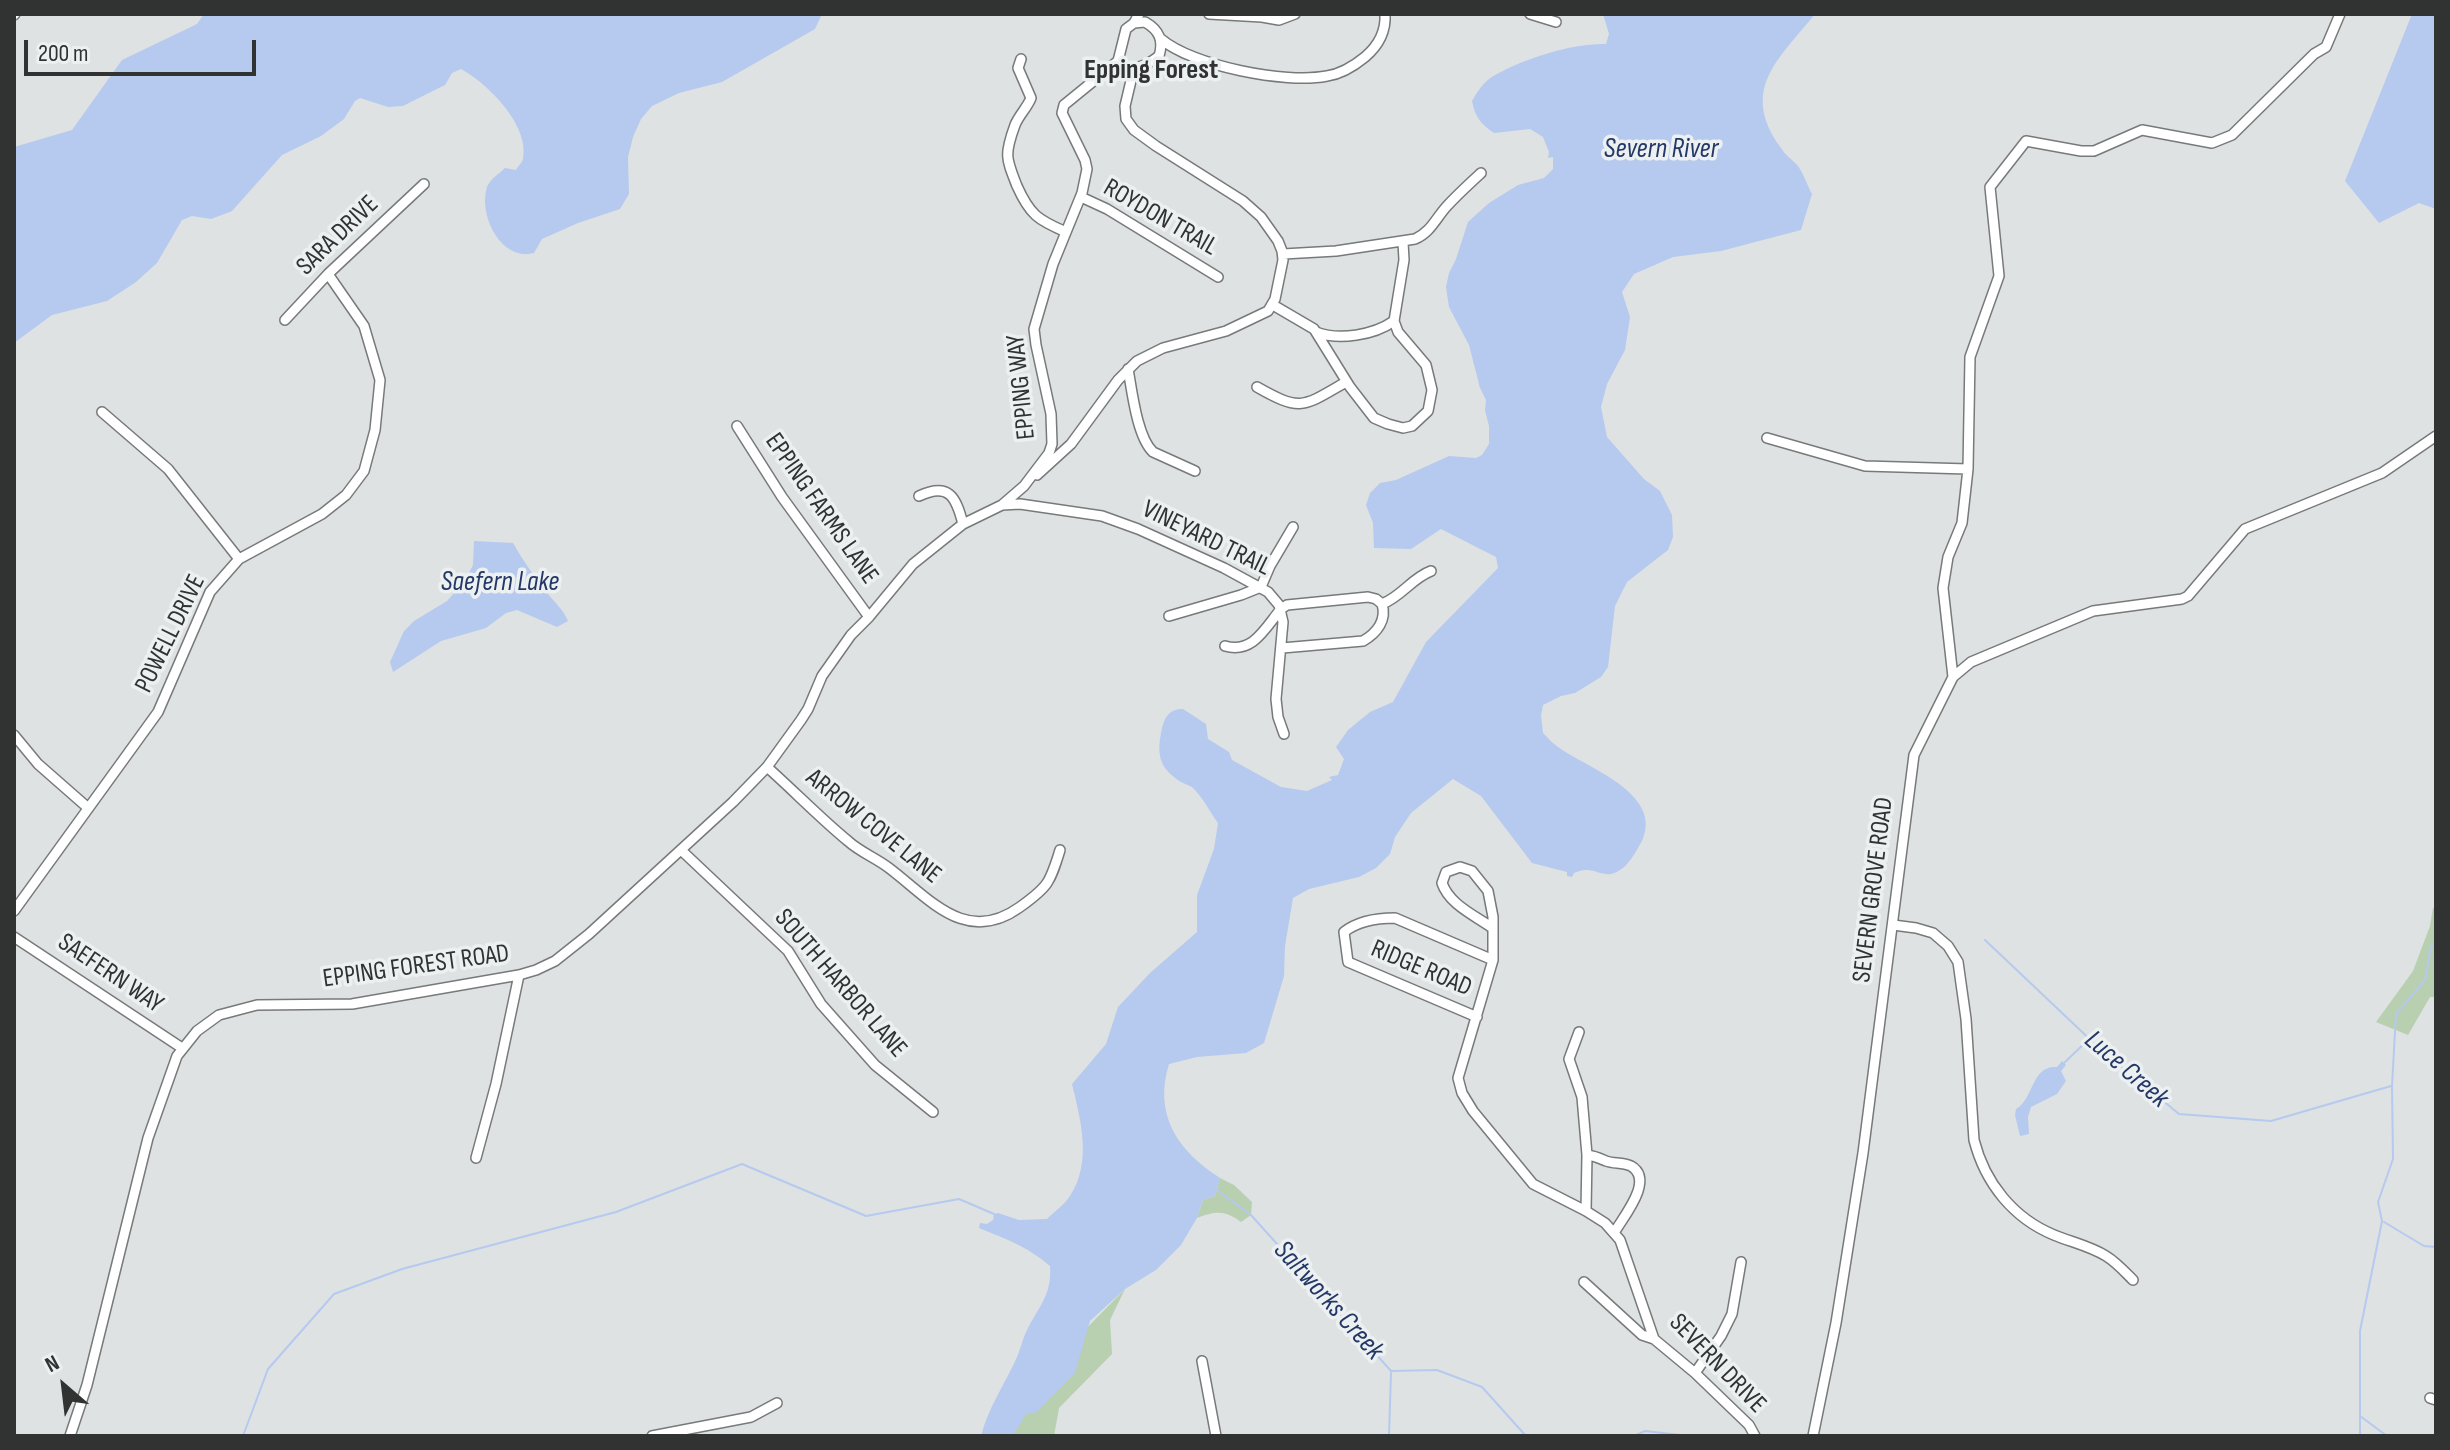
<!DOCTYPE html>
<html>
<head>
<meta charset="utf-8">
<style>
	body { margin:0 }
	#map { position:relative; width:2450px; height:1450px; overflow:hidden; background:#dee2e3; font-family:"Sofia Sans Condensed",sans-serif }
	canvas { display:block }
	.frame { position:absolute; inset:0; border:16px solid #313232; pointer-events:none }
	.north { position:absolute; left:24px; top:1346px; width:80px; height:80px; -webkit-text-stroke:6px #ecf0f0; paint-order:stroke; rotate:332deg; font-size:22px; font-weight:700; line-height:32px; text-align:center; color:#313232 }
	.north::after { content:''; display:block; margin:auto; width:28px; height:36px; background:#313232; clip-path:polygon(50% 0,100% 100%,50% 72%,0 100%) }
	.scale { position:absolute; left:24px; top:40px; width:232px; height:36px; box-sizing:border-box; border:4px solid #313232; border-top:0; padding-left:10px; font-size:24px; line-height:28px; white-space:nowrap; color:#313232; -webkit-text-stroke:6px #ecf0f0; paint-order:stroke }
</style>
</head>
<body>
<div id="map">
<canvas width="2450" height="1450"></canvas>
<div class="frame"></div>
<div class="north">N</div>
<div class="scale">200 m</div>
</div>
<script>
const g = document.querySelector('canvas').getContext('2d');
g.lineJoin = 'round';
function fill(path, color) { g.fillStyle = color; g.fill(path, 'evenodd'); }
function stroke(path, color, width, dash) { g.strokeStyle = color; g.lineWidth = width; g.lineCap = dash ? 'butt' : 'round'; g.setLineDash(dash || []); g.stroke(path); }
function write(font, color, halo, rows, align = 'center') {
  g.font = font + ' "Sofia Sans Condensed",sans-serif'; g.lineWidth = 7; g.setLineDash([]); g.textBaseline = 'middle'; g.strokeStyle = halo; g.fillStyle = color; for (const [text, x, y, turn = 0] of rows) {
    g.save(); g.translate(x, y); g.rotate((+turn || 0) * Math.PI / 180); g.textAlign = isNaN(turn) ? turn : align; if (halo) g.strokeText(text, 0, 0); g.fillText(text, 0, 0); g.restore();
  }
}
fill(new Path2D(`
	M2436 907V997H2430L2408 1035 2376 1022 2413 971 2430 926 2433 908Z
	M1220 1178 1234 1185 1252 1202 1251 1215 1241 1222C1225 1210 1216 1211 1197 1218L1203 1200 1215 1196Z
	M1125 1289 1110 1320 1112 1354 1059 1408 1054 1436H981Z`), '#b8cfb0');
fill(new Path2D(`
	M204 14H822L815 29 722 82 679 93 652 106 641 119 633 137 628 157 629 194 620 209 578 223 542 239 534 253C501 262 478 215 487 187 490 179 499 174 505 168L516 170C518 166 522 163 523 159 530 125 487 83 461 69L452 73 445 85 403 106 388 107 360 98 355 101 344 119 321 136 282 155 232 211 211 219 192 216 182 220 157 263 136 282 107 301 52 315 14 343V147L72 130 122 60 197 24Z
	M1603 14H1815C1778 60 1739 90 1781 148 1785 155 1793 160 1798 166 1804 174 1807 185 1812 194L1801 230 1721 251 1673 257 1634 274 1622 292 1630 317 1625 350 1607 384 1601 407 1607 437 1644 479 1660 491 1672 515 1673 537 1668 550 1627 582 1615 606 1608 667 1601 677 1575 693 1561 696 1543 705 1541 716 1543 733C1548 738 1554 745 1561 749 1588 768 1664 794 1642 841 1636 851 1630 864 1620 870 1606 880 1598 869 1585 870 1581 870 1577 872 1574 873L1572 877 1567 876V872L1532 863 1481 796 1453 779 1411 813 1395 837 1390 854 1376 868 1359 877 1309 889 1293 898 1285 946 1284 976 1264 1043 1246 1053 1197 1057 1169 1064C1153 1115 1178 1151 1220 1178L1215 1196 1203 1200 1197 1218 1181 1245 1156 1270 1125 1289 1090 1321 1075 1373 1037 1412 1026 1414 1013 1436H981C988 1408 1005 1384 1017 1357 1021 1348 1023 1337 1028 1328 1040 1305 1052 1294 1050 1266 1025 1245 1008 1240 979 1228L980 1223 987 1224 993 1220 994 1214 998 1213 1019 1220 1047 1219C1054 1212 1064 1205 1070 1196 1092 1162 1081 1121 1072 1084L1106 1044 1118 1007 1150 973 1197 932V895L1214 849 1218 823C1210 812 1202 796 1192 787 1189 785 1184 784 1181 782 1157 767 1157 752 1162 728 1165 716 1170 709 1183 709L1206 724 1208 739 1229 752 1232 760 1281 787 1307 791 1332 780 1329 777 1338 775 1344 759 1336 747 1348 730 1370 712 1393 702 1426 642 1498 568 1496 557 1441 529 1411 549 1374 548 1373 523 1366 505 1370 493 1380 483 1396 480 1449 456 1476 458 1482 455 1489 444V426L1485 410 1486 400 1480 388 1469 345 1449 307 1446 287 1449 273 1456 259 1468 222 1489 203 1518 185 1544 178 1553 169V157L1548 158 1549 152 1543 137 1530 129 1494 133C1481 124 1475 117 1472 101 1478 90 1486 79 1497 74 1526 58 1573 43 1606 44L1609 34Z
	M2412 14H2436V209L2419 203 2379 223 2345 181Z
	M474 541 513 543C523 561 535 577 548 594 555 603 563 609 568 621L557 627 517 610 506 613 486 628 441 641 393 672 390 662 404 631 414 621 447 601 464 582 473 565Z
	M2062 1061 2066 1065 2061 1071 2066 1081 2057 1094 2031 1107 2028 1117 2029 1134 2020 1136 2015 1115 2016 1109C2034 1099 2031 1065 2057 1067Z`), '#b6c9ee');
stroke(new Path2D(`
	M1985 940 2098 1047 2179 1114 2271 1121 2391 1086
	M2064 1063 2089 1039
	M1217 1190 1251 1215 1391 1371 1437 1370 1482 1387 1526 1436
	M2384 1222 2424 1246 2436 1247
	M2360 1416 2387 1436
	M243 1436 268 1369 334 1294 402 1269 616 1212 742 1164 866 1216 959 1199 994 1214
	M1389 1436 1391 1373
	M1634 1436 1645 1431 1681 1435
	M2360 1436V1331L2382 1221 2378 1202 2393 1159 2392 1086 2396 1014 2425 980 2431 946 2436 943`), '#b6c9ee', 2);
const minor = new Path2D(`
	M1209 14 1262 17 1279 20 1295 14
	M1530 14 1556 22
	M14 15 15 14
	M1161 39C1193 66 1285 84 1327 76 1341 74 1354 66 1365 57 1378 46 1386 31 1385 14
	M1021 59 1018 68 1031 98C1027 108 1019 115 1015 125 1004 155 1006 158 1017 186 1030 215 1038 220 1066 232
	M1118 61C1131 74 1146 66 1159 56 1164 40 1159 30 1145 22L1134 23
	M1118 61 1126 29 1134 23 1139 14
	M1081 197 1107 209 1218 277
	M1283 254 1336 251 1415 239C1431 232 1436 218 1447 206 1458 194 1469 184 1481 173
	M1273 305 1314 329 1350 387 1374 418 1388 424 1403 428 1412 426 1428 411 1432 390 1426 365 1398 332 1394 321 1404 260 1403 242
	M285 320 328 274 424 184
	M1316 332C1339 341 1374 335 1394 321
	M1128 369C1132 391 1137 437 1153 452L1195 471
	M1257 387C1301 412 1303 407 1346 382
	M102 412 168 469 239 559
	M737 426 782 497 869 617
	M1767 438 1865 466 1968 469
	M1037 475 1071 444 1118 380 1137 361 1163 348 1226 331 1268 311 1275 299 1283 260 1282 251 1278 241 1261 217 1243 201 1156 146 1134 130 1126 119 1125 106 1134 68
	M919 496C949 482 956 497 963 524
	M1002 505 1020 504 1102 516 1138 529 1224 568 1268 592 1279 605 1283 622 1276 699 1278 717 1284 734
	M1261 587 1270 566 1293 527
	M1382 604C1401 597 1412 578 1431 571
	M1169 616 1241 595 1261 587
	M1225 646C1253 654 1265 628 1281 609L1287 605 1368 597 1376 599 1382 604
	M1282 648 1363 641C1377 633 1387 620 1382 604
	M1953 677 1971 662 2093 611 2182 599 2188 596 2245 529 2382 473 2436 436
	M14 735 38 764 87 807
	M767 767C794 791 820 818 848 841 860 852 876 858 889 868 930 899 966 946 1020 907 1048 887 1050 883 1060 850
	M681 850 788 951 821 1004 875 1065 933 1112
	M14 911 158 712 210 592 239 559 322 514 346 495 364 471 375 430 380 380 364 326 328 274
	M1893 925 1916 928 1933 933 1948 946 1958 962 1966 1019 1974 1140C1985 1183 2013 1218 2054 1235 2071 1242 2090 1246 2106 1256 2116 1262 2125 1272 2133 1280
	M1491 927C1474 915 1449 904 1442 883L1446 872 1460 867 1472 871 1488 891 1493 917V960L1458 1078 1462 1093 1473 1111 1533 1184 1586 1211 1605 1223 1620 1240 1654 1339 1695 1373 1749 1425 1755 1436
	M14 937 182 1048
	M1477 1017 1348 962 1344 932C1358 921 1376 918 1395 918L1493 960
	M1579 1032 1569 1059 1582 1097 1587 1155 1586 1211
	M1587 1155C1595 1156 1599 1158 1606 1161 1614 1164 1622 1162 1631 1166 1655 1180 1623 1217 1614 1233
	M476 1158 496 1084 519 975
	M1584 1282 1642 1335 1654 1339
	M1202 1361 1216 1436
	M1695 1373 1721 1336 1732 1314 1741 1262
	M2430 1398 2436 1400
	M70 1436 87 1385 148 1138 177 1056 197 1031 219 1015 257 1005 352 1004 519 975 536 970 555 961 589 934 733 802 767 767 801 720 808 709 822 676 851 635 869 617 913 564 963 524 1002 505 1024 486 1049 453 1052 444 1051 414 1036 345 1034 329 1053 264 1082 193 1087 169 1085 160 1062 113 1064 105 1118 61
	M652 1436 751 1417 777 1403
	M1813 1436 1836 1323 1863 1153 1914 755 1953 677 1943 588 1948 557 1962 523 1968 469 1970 357 1999 276 1990 187 2026 141 2081 151H2094L2142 130 2212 143 2232 135 2314 54 2326 47 2340 14`);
stroke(minor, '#777a7a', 12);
stroke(minor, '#fff', 9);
write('26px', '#313232', '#ecf0f0', [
	["ROYDON TRAIL",1160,218,30],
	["SARA DRIVE",338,236,-44],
	["EPPING WAY",1022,387,-96],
	["EPPING FARMS LANE",821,509,55],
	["VINEYARD TRAIL",1206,539,26],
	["POWELL DRIVE",171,634,-64],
	["ARROW COVE LANE",873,827,39],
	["SEVERN GROVE ROAD",1874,890,-83],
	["EPPING FOREST ROAD",416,967,-8],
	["RIDGE ROAD",1421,969,23],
	["SAEFERN WAY",110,974,34],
	["SOUTH HARBOR LANE",840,984,49],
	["SEVERN DRIVE",1717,1364,46]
]);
write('bold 28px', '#313232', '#ecf0f0', [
	["Epping Forest",1151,71]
]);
write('italic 28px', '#243867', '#ecf0f0', [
	["Severn River",1661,150],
	["Saefern Lake",500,583],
	["Luce Creek",2126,1070,41],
	["Saltworks Creek",1328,1301,48]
]);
</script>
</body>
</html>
